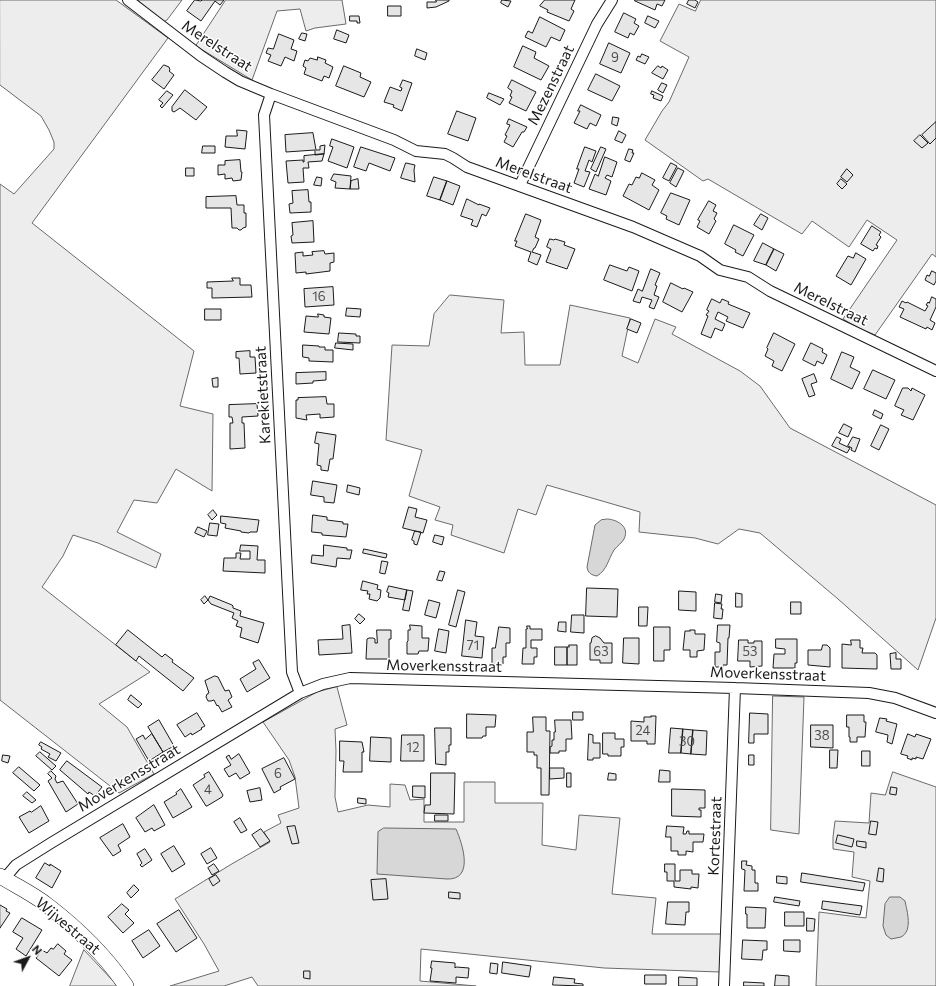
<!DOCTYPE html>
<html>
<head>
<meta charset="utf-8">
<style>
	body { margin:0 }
	#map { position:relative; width:936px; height:986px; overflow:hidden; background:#fff; font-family:Commissioner,sans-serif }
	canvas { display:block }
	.north { position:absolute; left:8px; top:938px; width:40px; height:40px; -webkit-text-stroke:3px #fff; paint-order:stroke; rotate:49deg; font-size:11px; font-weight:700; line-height:16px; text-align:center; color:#1a1a1a }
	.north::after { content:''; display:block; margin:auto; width:14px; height:18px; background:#1a1a1a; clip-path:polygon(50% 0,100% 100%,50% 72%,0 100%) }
</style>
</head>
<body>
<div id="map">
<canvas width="936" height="986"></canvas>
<div class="north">N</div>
</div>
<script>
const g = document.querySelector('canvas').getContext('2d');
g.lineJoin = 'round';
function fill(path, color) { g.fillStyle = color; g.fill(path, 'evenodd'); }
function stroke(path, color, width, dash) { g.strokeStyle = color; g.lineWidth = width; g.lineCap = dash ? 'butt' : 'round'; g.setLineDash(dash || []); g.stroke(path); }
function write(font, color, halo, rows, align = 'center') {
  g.font = font + ' Commissioner,sans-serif'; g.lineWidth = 3; g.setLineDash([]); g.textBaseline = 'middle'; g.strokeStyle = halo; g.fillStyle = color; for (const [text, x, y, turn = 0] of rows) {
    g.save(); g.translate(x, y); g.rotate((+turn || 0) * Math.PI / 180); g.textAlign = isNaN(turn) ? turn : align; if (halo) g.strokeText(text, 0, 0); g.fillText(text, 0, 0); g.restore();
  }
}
const built = new Path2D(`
	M0 0H116L168 38 32 223 194 351 180 406 213 414 212 491 176 469 157 503 134 500 117 532 161 554 156 568 98 543 73 535 63 556 42 587 150 672 99 704 127 727 154 774 119 793 0 700V184L14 194 54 149V142L49 130 41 116 0 85Z
	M138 0H182L167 20 163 22Z
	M226 0H342L346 24 315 28 306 31 300 9 277 11 252 80 196 46Z
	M701 0H936V257L932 254 875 335 860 329 843 319 897 240 867 220 849 247 812 221 802 234 708 179 703 181 645 140 662 111 669 102 689 57 660 41 679 4 695 11Z
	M450 295 504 300 501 333 524 332 525 365H560L570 305 630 318 622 356 638 363 655 319 676 327 672 334 740 371 760 386 790 428 936 505V618L918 670 838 599 760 533 739 529 718 544 695 538 639 532 640 512 547 485 536 515 518 509 504 553 451 535 453 525 435 520 440 507 409 496 422 450 386 440 392 345 429 346 434 314Z
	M337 687 347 725 335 729 336 751 335 797 338 812 368 805 390 807V784L405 785 410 800 424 799V822H464V782H495V803H543L542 845 576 850 579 815 620 818 612 894 656 898 652 934H722L720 972 604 968 421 949 420 981 476 986H258L252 977 224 986H170L219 971 204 944 175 899 230 865 270 842 264 832 281 823 278 815 299 808 295 777 289 760 263 722 317 692Z
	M773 696 804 697 799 834 771 830Z
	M893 772 936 787V986H816L819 912 866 918 870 881 852 877 854 852 833 849V837L835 821 869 823 871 793 885 795Z
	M84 950 115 983 117 986H70Z`);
fill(built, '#ededed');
stroke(built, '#6a6a6a', 1);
const water = new Path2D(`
	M608 519C618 520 630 527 624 539 622 543 617 546 614 550 608 560 607 570 597 576 591 575 588 573 587 567L595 525 601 520Z
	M384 828 456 829C463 845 474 880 447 879L377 874 378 832Z
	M890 897H900L905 901C907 911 913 931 901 937 898 938 894 938 891 939L886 935 883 926 885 904Z`);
fill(water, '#d7d7d7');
stroke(water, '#6a6a6a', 1);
const building = new Path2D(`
	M195 0 201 1 202 0H224L220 5 215 1 201 21 187 11Z
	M436 0H449V1L436 7 427 8V2H436Z
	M502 0 511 1 508 7 501 3Z
	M545 0H575L571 9 574 11 569 21 547 12 548 10 540 6Z
	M635 0H665L662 6 657 4 655 10 635 1Z
	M689 0H695L698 2 695 8 687 4Z
	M388 6H401V16H388Z
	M624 13 636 19 634 23 639 26 634 35 630 33 628 38 615 32Z
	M350 16H359L360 23H357V21H350Z
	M648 16 659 21 655 28 645 23Z
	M540 17 565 30 560 41 551 37 546 47 525 37 528 31 532 33Z
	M337 30 349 35 346 43 334 39Z
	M302 33 307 34 305 41 299 39Z
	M279 34 294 40 291 49 297 51 294 61 285 57 281 66 268 61 271 55 266 53 268 48 273 49Z
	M609 43 630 53 621 73 600 64Z
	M523 46 536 52 534 58 549 66 541 80 514 67Z
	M417 49 427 53 425 60 415 56Z
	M642 54 649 57 645 64 636 60 638 56 640 57Z
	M318 57 326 60 325 63 333 67 329 78 324 76 322 81 304 74 306 68 303 66 305 60 308 61 310 58 317 60Z
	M164 65 169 67 170 70 169 71 174 75 164 89 152 80Z
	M344 66 361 73 360 77 371 82 364 97 336 86Z
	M658 66 661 68 662 66 668 70 663 79 652 73Z
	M596 74 620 86 612 101 588 90Z
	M403 80 412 83 402 111 393 107 394 105 384 102 390 87 401 91 402 88 400 87Z
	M512 80 536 92 526 111 509 103 512 97 510 96 512 91 508 88Z
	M662 83 667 85 663 93 658 90Z
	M185 90 207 107 196 120 180 108 174 112 172 111V107Z
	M167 91 173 95 162 108 160 106 163 103 159 100Z
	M652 91 663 96 661 101 653 98 654 95 651 94Z
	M489 93 504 99 500 105 487 98Z
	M581 105 601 115 596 126 590 123 587 129 574 123 580 111H578Z
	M457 111 476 118 468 141 448 134Z
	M613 117 619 118 617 126 612 124Z
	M509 119 527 127 524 132H522L513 147 504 142 507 136 505 135 510 125 507 124Z
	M936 122V138L930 144 922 135Z
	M237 130 247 131 245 149 225 147 226 136H237Z
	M619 131 626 135 622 143 615 140Z
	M313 133 316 150H320V146L325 145 324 154 315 155V150L286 152 285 135Z
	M920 135 928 143 922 148 914 141Z
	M332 139 354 147 347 168 328 161 333 147 330 146Z
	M203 146H215V153H202Z
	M361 147 395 158 390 171 369 163 366 171 354 167Z
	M585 147 596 151 592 162 589 160 585 171 590 172 584 187 574 183 579 169H577Z
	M601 147 606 149 596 172 591 169Z
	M629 149 633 150 632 153H634L630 162 625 160Z
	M324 154 322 161 308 162 309 168H303L304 182 288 183 286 161 303 160V162H304V156Z
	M605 157 617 162 612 177 607 175 605 178 611 181 606 195 589 189 595 174 598 176Z
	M240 160 241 172H242L241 180 233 181 232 178 225 179V174L218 175V165H225V161Z
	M406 163 415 165 414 170 415 182 401 178Z
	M671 163 677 166 669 181 663 178Z
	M186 168H194V176H186Z
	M678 168 684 171 676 187 670 183Z
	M847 169 853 175 847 182 841 177Z
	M642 173 655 180 652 185 659 190 649 210 623 196 629 184 632 185 636 177 639 178Z
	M334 174 351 176 350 189 335 188 336 182 331 180Z
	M317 177 322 178 321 186 314 185Z
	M434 177 447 181 440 200 427 196Z
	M358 179 359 189H350L351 181Z
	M841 179 847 184 842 189 837 184Z
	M447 181 460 186 453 205 440 200Z
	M308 190 309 202H311V212L290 213 289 204 293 203 292 191Z
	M671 193 690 200 679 225 666 219 667 216 661 213Z
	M236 196 237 205H244V213H246V227L243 228 241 230H239L237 228H232L231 208H206V197Z
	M467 199 479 205V204L490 208 486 216 482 214 477 227 471 225 473 220 461 216Z
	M709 201 716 205 713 211 717 213 714 219 716 221 709 234 697 227 700 221 698 220Z
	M526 214 541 220 535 237 539 239 535 248H534L532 252 541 255 537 265 528 261 531 252 515 246 517 241H515Z
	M761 214 768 218 762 230 754 225Z
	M313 221 314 242 292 243 291 236 293 235 292 223Z
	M734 225 754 235 743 256 735 252 736 250 725 244Z
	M872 226 881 232 879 235 881 237 876 245 878 246 877 249 875 248 873 251 861 244Z
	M550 239 554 240 555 239 565 242 564 245 575 249 567 269 546 262 551 249 547 247Z
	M763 243 774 249 766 265 754 261Z
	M774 249 784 254 776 271 766 265Z
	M324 251 325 254 334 253V262L330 263V271L306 274V272L296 273 295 253 303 252V256L313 255 312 252Z
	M856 253 866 259 851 285 836 276 848 256 853 258Z
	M610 265 627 271 629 267 639 271 632 291 604 280Z
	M651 269 660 273 655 285 657 286 654 295 659 297 654 309 649 307 652 300 642 297 640 303 633 301 638 289 642 291Z
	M932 271 936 273V281L934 285 925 280 927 275 929 276Z
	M232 278H240V285H251L252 297 212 298V288H207V282L233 281Z
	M671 283 683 289 684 288 693 292 682 312 663 302Z
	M333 287 334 305 305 307 304 289Z
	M932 297 936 299V307L930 320 935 323 932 330 927 327 926 329 900 317 904 309 899 307 902 301 906 303 907 302 925 311 928 306 926 305 928 302 929 303Z
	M712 299 720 303 722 299 729 302 728 304 750 313 743 328 726 321 728 317 718 312 715 319 725 324 722 331 715 328 711 338 701 334 708 316 706 315 709 311 707 310Z
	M347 308 361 309 360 317 346 316Z
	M205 309H221V320H205Z
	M318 314 324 315V317L331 318 329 334 304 332 306 316 318 317Z
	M631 319 641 323 637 333 627 329Z
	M339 333 356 334V336H360V343L338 342Z
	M774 333 795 344 782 371 772 366 774 361 765 356 768 349 767 348Z
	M336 343 353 344V350L335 348Z
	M811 343 823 349 822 352 827 355 823 364 817 361 815 366 803 360Z
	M303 345 319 346V347H325V350H333V362L309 361V358L303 357Z
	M250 351V357H255L256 373 240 374 239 358H236V352Z
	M842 352 854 357 850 367 860 372 852 389 831 379Z
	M873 370 895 380 886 399 864 389Z
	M326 372V380L313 381V383L296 384V373Z
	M814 374 817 382 811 384 815 395 809 397 802 379Z
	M218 378V387H213L212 379Z
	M903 388H908L911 391 912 388 925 395 913 420 901 415 904 410 895 406Z
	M326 397 327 404H334V417L320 418V414L306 415 307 420 296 418V400H298V398Z
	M257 404 258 416 242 417V423H244L245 448 230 449V423H233L232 417H229V405Z
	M875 410 883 414 881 419 873 415Z
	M844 424 852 428 848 437 839 433Z
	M881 425 889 429 879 450 871 446Z
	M317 432 336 435 333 459H330L328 471 321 470V466L317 465 319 444 315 443Z
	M837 437 841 439 839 443 850 448 847 453 832 446Z
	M853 437 860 439 855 452 851 450 852 448 848 446Z
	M313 481 337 485 334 503 324 502V497L311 495Z
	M348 485 360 488 359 495 347 492Z
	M409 507 417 509 415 517 427 520 423 533 403 528Z
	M213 510 217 515 212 520 208 515Z
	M313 515 327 517V520L343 522V524H348L346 537 322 535V533L312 532Z
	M221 516 259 520 257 532H250L249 533 241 532V531L225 528 226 524 221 523Z
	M210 523 219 524 217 536 208 535Z
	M198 527 207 531 204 537 195 533Z
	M415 531 421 532 417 545 414 544V541L412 540Z
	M435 535 444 537 442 545 433 542Z
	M241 545 258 546 257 560H265V573L223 571 224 558H236V553H241L240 559H250V551H240Z
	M324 545 347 548V550H352L350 559 337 558 336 567 311 563 312 555 323 556Z
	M364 549 387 554 386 558 363 553Z
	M382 561 388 562 385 574 380 573Z
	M440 571 445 572 442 581 437 580Z
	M363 581 378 585 377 589 381 590 380 598 377 601 369 599 370 594H367L368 591 361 590Z
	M389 586 407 590 405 600 388 597 389 593 387 592Z
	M587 588 618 589 617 617 586 616Z
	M407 590 413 591 409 611 403 610Z
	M458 590 465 592 456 627 449 625Z
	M679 591 696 592V611L679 610Z
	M736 593 742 594V607H736Z
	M716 594 722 595 721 603 715 602Z
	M205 596 208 600 210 596 232 605 233 606V608L241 611 240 616 264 623 258 643 240 637 242 628 236 626 238 621 232 618 234 613 211 604 208 600 204 604 201 600Z
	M429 600 440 603 436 618 425 615Z
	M791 602H801V614H791Z
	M715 603 722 604 721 609H723L722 619 714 618Z
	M639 607H648L647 626H639Z
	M359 614 365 619 360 624 355 619Z
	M572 615H584V633L571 632Z
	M466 620 477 622 475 636 484 637 482 658 462 656Z
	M559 622H566V632L558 631Z
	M350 625 352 653 319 655 318 640 343 639 342 626Z
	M410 625 422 626V638H429L428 651H419L418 654H407V642L408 641V630H410Z
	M718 625H730L729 638H728L727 665H723V667H716L715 666V652H720V643L717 642Z
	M527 626H530V629H542V640H531V648H537V657H534V664H522L523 648H526V629H527Z
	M499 627 510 628V643H506V657H503V664H492V648H495Z
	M654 627H670V650H664V661H654Z
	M439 629 449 631 446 653 435 651Z
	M128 630 162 657 165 654 173 660 172 662 194 678 183 691 139 656 136 661 116 645Z
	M377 630H391V639H389V659H366L367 639 369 638H373L375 639V643H377Z
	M690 630H695V634H705L704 650 697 651V657H690V650H683L685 631H690Z
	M596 636 600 638 604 643H612V663H600V660H590V643H591L592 638Z
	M624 638H639V664L623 663Z
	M776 639H797V663H795V668H773L774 654H785V649L776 648Z
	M739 640H748V643H754V641H762V666L750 667V661H738Z
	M851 640H860V648H863L862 653H875L877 655V669L842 668V644L851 645Z
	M569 645H577V665H567V647H569Z
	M823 645H827L830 648V667L808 665V650H821Z
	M555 647H567V665H555Z
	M896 653V659H901V669H891L890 654Z
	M259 660 270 678 247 692 240 679 256 669 253 663Z
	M215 676 218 677 225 691 229 690 232 697 228 700 232 707 222 712 218 705 217 706 214 700 211 701H208L206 697 207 694 209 693 205 681Z
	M131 695 142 704 138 708 128 700Z
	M573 712H583V720H573Z
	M197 713 205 726 201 728 202 729 192 735 191 733 185 737 177 725Z
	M750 713 768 714V734H754V743H749Z
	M467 714 496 715 495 727H486V736H483L482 738H467Z
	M847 715H864V722H866L865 737H857V742H850V737H849V727H847Z
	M651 716H656L655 744H647V741H631V721L644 722V717H651Z
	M533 717H546V731H550L549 795H541V768H537V755H534V752H527V732H533Z
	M880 718 887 719 886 721 897 724 892 744 887 742 888 735 876 732Z
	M159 720 174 746 163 752 148 727Z
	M555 720H571L572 739H566V751H559V753H550V747L552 746V740H554V732H555Z
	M811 725H833V748L811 747Z
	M435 728H451V745H449V752H446V765L436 764Z
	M671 728 683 729 681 753H669Z
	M683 729 693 730 691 754 681 753Z
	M693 730 707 731 706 755 691 754Z
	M603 733H615V739H624V747H621V756H608V754H603Z
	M152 734 163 752 149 761 136 739 143 735 145 739Z
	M589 734 593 735V743H600V758H593V760H588Z
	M908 734 915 737 916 734 931 739 923 759 916 757V759L912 758V760L907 758 908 756 901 754Z
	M402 735H424V761H401Z
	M371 737 391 738V762L370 761Z
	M340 741 362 742 364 752H362V772H343L344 761H340Z
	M41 742 61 753 56 761 48 757 50 754 41 749 42 747 39 745Z
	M830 750H838L837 768H830Z
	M862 751H870V766H862Z
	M40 752 56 766 52 770 36 756Z
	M239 754 250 773 240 779 236 773 229 777 224 769 231 765 226 757 229 755 231 759Z
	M3 755 10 756 8 763 2 761Z
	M749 755H754V765H749Z
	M284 758 295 779 280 787 281 789 274 793 262 769Z
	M67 761 102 787 95 796 89 792 88 794 60 770Z
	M19 767 40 785 34 791 13 773Z
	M550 768H564V778L550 779Z
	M660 770 670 771V782H659Z
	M51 771 56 776 55 779 57 783 63 781 78 804 66 812 48 781 52 778 48 774Z
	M209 772 223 795 222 797 207 806H206L193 785 205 777 204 775Z
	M431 773H455L454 814 424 813 425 805H430Z
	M567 773H571V787H567Z
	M609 773 616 774V780H608Z
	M413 786H425V798L413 797Z
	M891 787 897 788 896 795 890 794Z
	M260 788 262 800 250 802 247 791Z
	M181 789 192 807 173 818 164 802 177 794 176 793Z
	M672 789 705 790V808H699V810H701V817L672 816Z
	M27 792 36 800 32 803 23 796Z
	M358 798 366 799V804L358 803Z
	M154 805 165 825 154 831 152 828 145 832 136 818Z
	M41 806 49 821 29 833 19 817 30 811 31 812Z
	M435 815H448V821H435Z
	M240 818 247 830 241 833 234 822Z
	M871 821 878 822 876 835 869 834Z
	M123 824 130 837 118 845 121 851 113 856 100 838Z
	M295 826 299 843 292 844 287 827Z
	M667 826 684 827 683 834H686L687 831H689V834H704L703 842H693V852L686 851V855H678V851H671V837H666Z
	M261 829 270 841 260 847 252 835Z
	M838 835 854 839 852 847 836 843Z
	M857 841 866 842V848L857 846Z
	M174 846 185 864 172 872 161 854Z
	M211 848 217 858 207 864 201 854Z
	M145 849 152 860 142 867 140 865 142 863 137 854Z
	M742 861H747L746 865 752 866V870H755V883H758V891H744L745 870 742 869Z
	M45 863 50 866V864L61 871 52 888 36 878Z
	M214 864 219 871 212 875 208 868Z
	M665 864H675V881H680V870H692V874H699L698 888 691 887V889L674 887V881H667V872H665Z
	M879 868 884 869 883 882 877 881Z
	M802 873 865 883 863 891 801 882Z
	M216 875 220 881 213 886 209 879Z
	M777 876 787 877V884L777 883Z
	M386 879 388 899 373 900 371 880Z
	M134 885 139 890 131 898 127 893Z
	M449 892 460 893V899L449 898Z
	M775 897 800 901 799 906 774 902Z
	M823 901 862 906 860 915 822 909Z
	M668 902H689V912H686L685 925 666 924Z
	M122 904 129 910 125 914 134 923 123 933 108 917Z
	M0 905 7 909 6 911 10 913 0 928Z
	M746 907 766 908 765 928H747V914H746Z
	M179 910 197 938 176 952 157 924Z
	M785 912H804V926H785Z
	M22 918 42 930 26 956 16 949 23 938 13 932Z
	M807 918 815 919 814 931H807Z
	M149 930 160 946 143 958 132 941Z
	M743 940 767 941V950H763L762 960 742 959Z
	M784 940H800V952L784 951Z
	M58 944 66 951 64 954 72 960 59 976 36 958 42 950 47 953 51 948 53 949Z
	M432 961 455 963V968L456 967 469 968 468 978 456 977V983L430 981 432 968H431Z
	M503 962 531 966 529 977 502 973Z
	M491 963 498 964 497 974 490 973Z
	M304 971H310V979L304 978Z
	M645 975H666V984H645Z
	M776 975 789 976V986H775Z
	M554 977 575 979 574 983 583 984V986L553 985Z
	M679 977 697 978V986H679Z
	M744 982 764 983V986H744Z`);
fill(building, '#e6e6e6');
stroke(building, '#1a1a1a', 1);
const street = new Path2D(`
	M128 0 201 56 225 72 240 81 271 94 394 140 416 151 445 154 453 158 467 167 633 227 700 256 720 270 748 277 770 291 936 371
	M271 94 264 115 292 672 300 693
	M520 185 597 24 612 0
	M4 879 16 865 51 843 300 693 323 684 350 678 735 688 869 693 895 698 936 713
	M724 986 735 688`);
const secondary = new Path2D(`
	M0 876C16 886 33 894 47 905 77 928 105 955 126 986`);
stroke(street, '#1a1a1a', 12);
stroke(secondary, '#1a1a1a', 16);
stroke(street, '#fff', 10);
stroke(secondary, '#fff', 15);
write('13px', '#4d4d4d', null, [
	["9",615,58],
	["16",319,297],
	["71",473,646],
	["63",601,652],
	["53",750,652],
	["24",643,731],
	["38",822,736],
	["30",687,742],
	["12",413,748],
	["6",278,774],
	["4",208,790]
]);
write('15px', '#1a1a1a', '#fff', [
	["Merelstraat",217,46,33],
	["Mezenstraat",551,85,-64],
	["Merelstraat",534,175,20],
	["Merelstraat",831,304,26],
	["Karekietstraat",263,395,-93],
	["Moverkensstraat",444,666,1],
	["Moverkensstraat",768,674,2],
	["Moverkensstraat",129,778,-31],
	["Kortestraat",715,836,-88],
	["Wijvestraat",68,926,40]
]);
</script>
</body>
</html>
